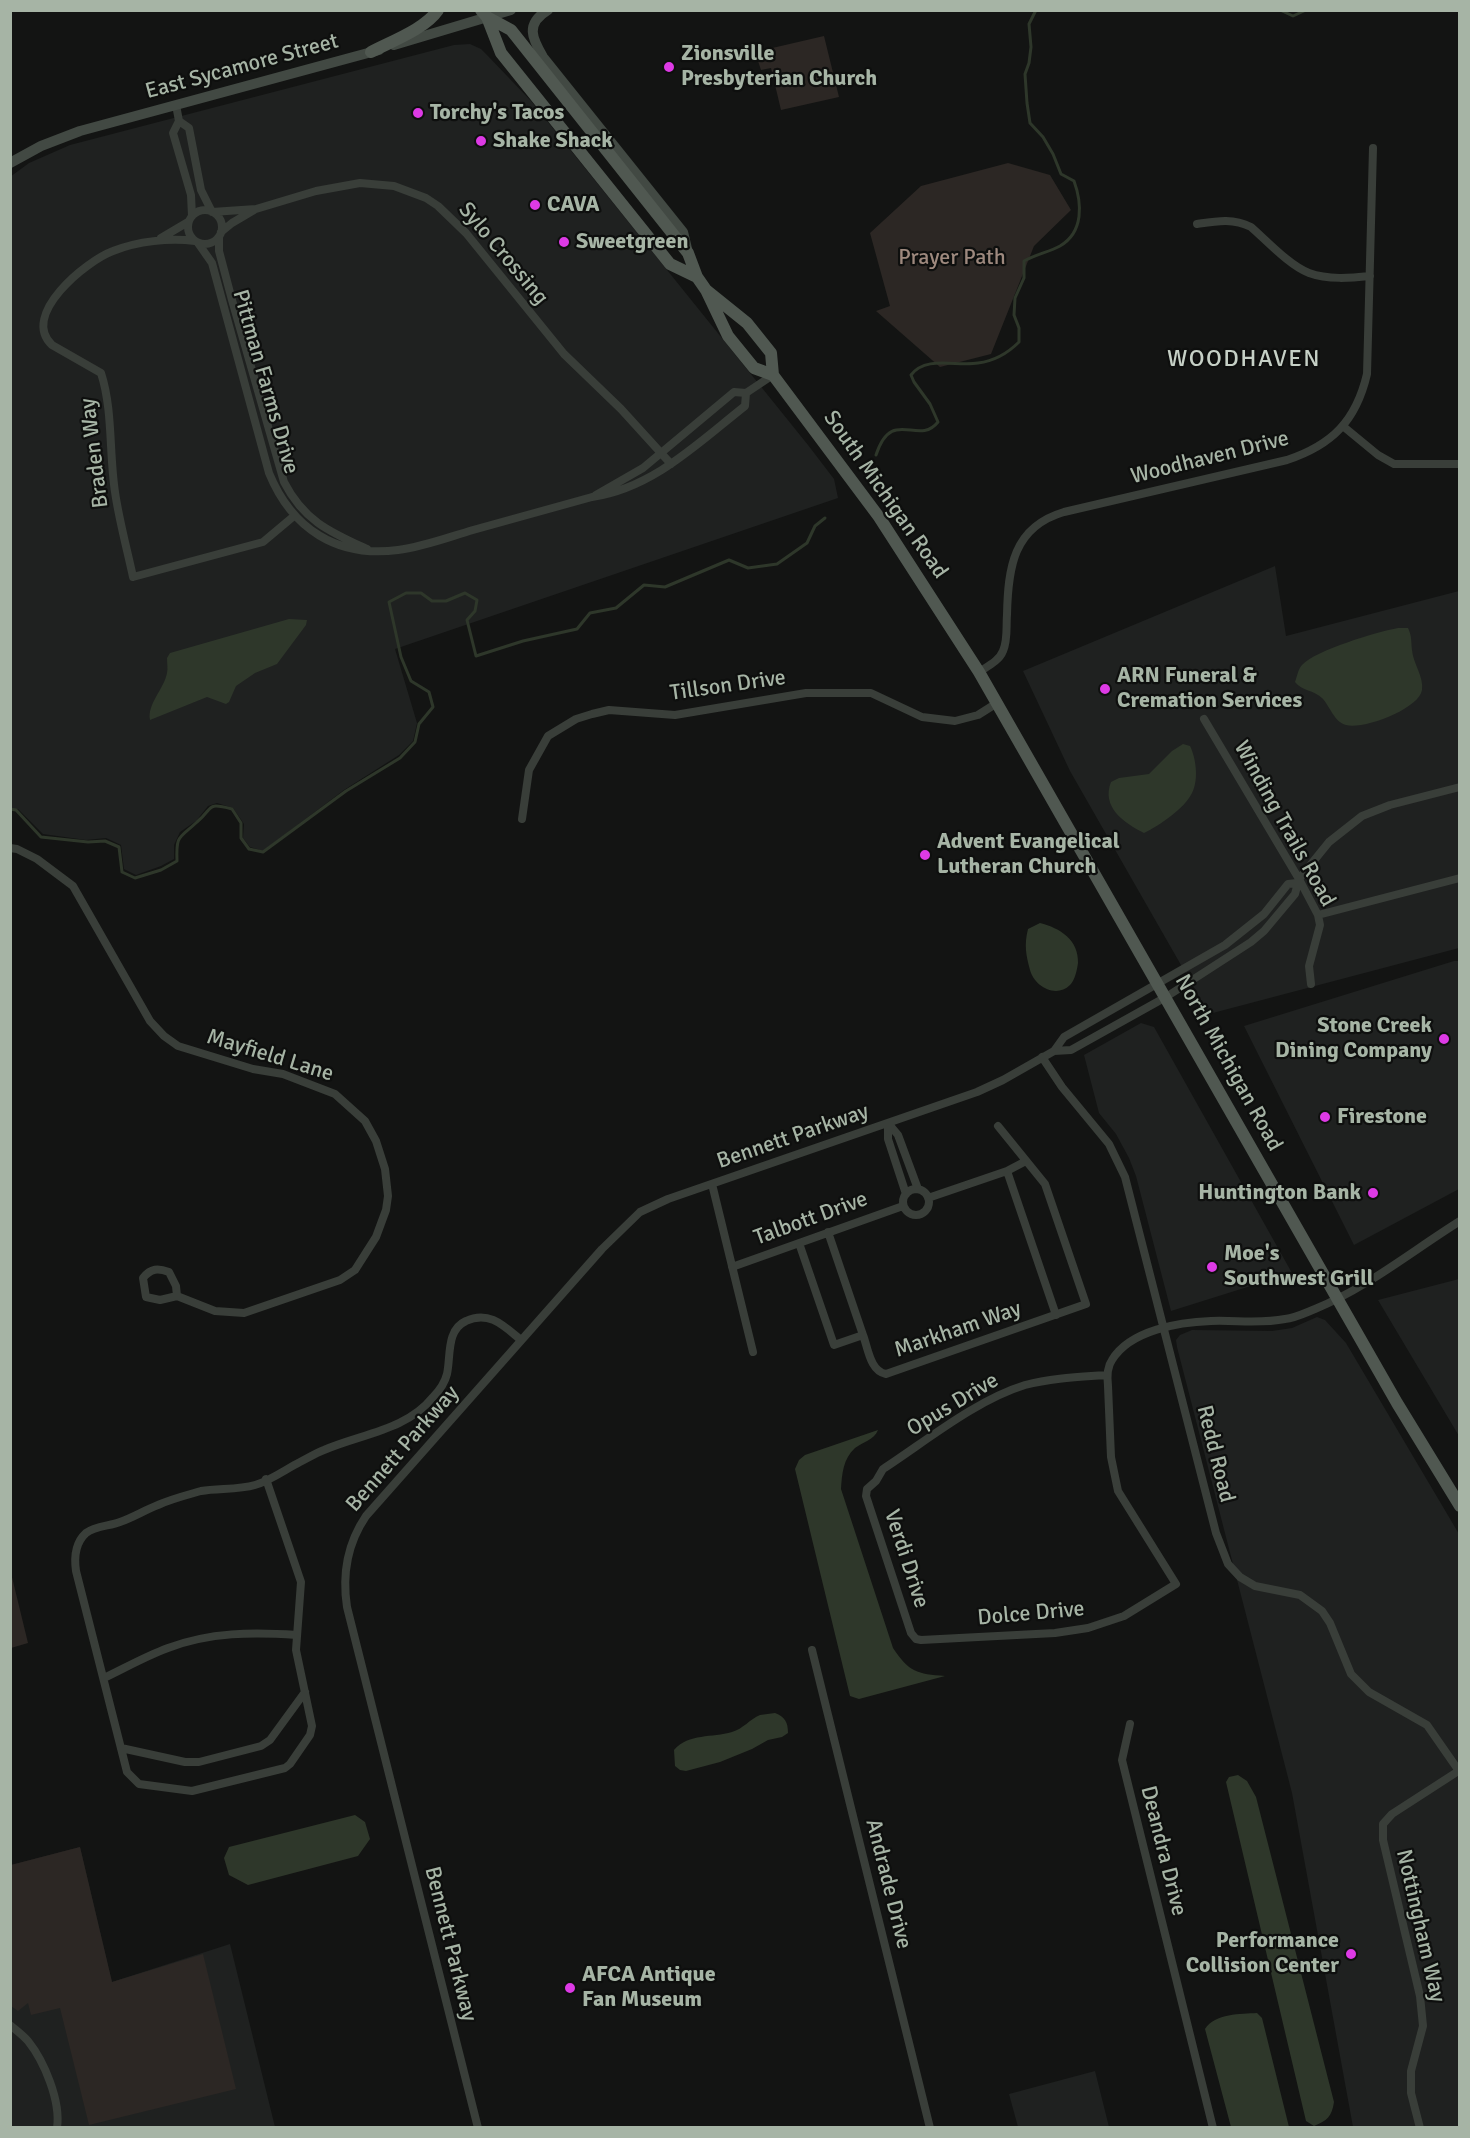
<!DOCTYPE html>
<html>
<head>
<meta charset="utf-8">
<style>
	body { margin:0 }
	#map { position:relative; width:1470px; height:2138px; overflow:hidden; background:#131413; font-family:Signika,sans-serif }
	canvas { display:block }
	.frame { position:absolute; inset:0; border:12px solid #a6b4a5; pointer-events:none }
</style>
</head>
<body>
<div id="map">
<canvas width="1470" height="2138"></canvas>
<div class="frame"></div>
</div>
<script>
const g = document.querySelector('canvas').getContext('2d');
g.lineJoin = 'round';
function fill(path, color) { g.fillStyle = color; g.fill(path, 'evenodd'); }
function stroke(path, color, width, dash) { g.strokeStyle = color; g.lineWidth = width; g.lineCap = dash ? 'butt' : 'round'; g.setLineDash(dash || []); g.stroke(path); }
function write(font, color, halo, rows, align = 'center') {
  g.font = font + ' Signika,sans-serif'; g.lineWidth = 4.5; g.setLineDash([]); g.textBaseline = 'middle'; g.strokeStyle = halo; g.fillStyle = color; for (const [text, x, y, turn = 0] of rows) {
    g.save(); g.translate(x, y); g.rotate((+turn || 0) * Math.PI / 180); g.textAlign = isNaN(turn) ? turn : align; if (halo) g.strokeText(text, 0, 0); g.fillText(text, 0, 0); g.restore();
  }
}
fill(new Path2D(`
	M470 44 481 49 487 55 531 101 808 445 834 479 838 498 395 649 417 723 413 741 399 755 344 790 263 851 250 847 243 838 244 824 233 808 217 803 208 806 196 821 180 832 174 845V859L161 866 136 875 124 869 121 845 106 838 86 840 43 834 18 809 11 811 10 177 29 163 70 145 454 45Z
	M1275 566 1286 636 1459 591V948L1209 1014 1070 771 1023 671Z
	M1454 961H1460L1459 1189 1354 1245 1244 1026Z
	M1141 1023 1154 1027 1292 1273 1171 1311 1136 1176 1129 1158 1116 1134 1099 1113 1084 1055Z
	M1459 1279H1460L1459 1436 1378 1300Z
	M1317 1317 1325 1320 1346 1343 1459 1534 1458 2128 1353 2127 1292 1793 1177 1347 1176 1340 1180 1335 1192 1330 1272 1331 1292 1328Z
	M80 1847 112 1982 230 1944 275 2127 11 2128V1865Z
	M1095 2071 1109 2127H1018L1009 2094Z`), '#1f2120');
fill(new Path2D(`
	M824 36 839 97 781 110 771 68 761 70 755 52Z
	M1008 163 1050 175 1071 210 1034 246 991 354 940 367 876 311 890 306 870 233 921 186Z
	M11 1573 28 1643 11 1648H10Z
	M80 1847 112 1982 203 1954 236 2089 89 2125 60 2008 31 2015 28 2003 18 2011 11 2006V1865Z`), '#2c2724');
fill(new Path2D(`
	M289 619 307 620 306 625 277 664 255 673 236 686 229 702 226 704 207 697 150 720C147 704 164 689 167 673 168 669 167 663 167 658L170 653Z
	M1398 628H1408C1412 636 1411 642 1412 650 1413 663 1424 677 1422 690 1419 709 1363 730 1346 725 1334 722 1330 706 1322 698 1314 690 1302 691 1295 682 1297 677 1298 669 1302 665 1316 650 1377 632 1398 628Z
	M1183 744 1190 746C1196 758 1199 780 1192 793 1184 809 1160 825 1144 833 1124 823 1101 807 1111 782L1119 778 1149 774 1172 751Z
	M1040 923C1060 928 1079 940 1078 963 1077 970 1075 980 1070 985 1056 999 1034 986 1030 970 1026 955 1024 945 1028 929Z
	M878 1430C874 1440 863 1442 855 1448 843 1459 842 1474 841 1489L893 1648C909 1672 917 1674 945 1676L859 1699 850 1696 795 1469 799 1460 805 1455Z
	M775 1713C785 1717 788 1722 788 1733L782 1737 768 1740 752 1749 720 1762 686 1771 680 1770 675 1766 674 1750C689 1733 712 1738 732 1732 743 1729 750 1719 760 1715 765 1714 770 1714 775 1713Z
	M1238 1775 1247 1781 1256 1797 1334 2102C1332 2116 1327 2121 1314 2126L1306 2121 1226 1782 1229 1777Z
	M355 1815 365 1822 370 1839 358 1856 248 1885 229 1875 224 1858 229 1847Z
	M1257 2013 1262 2018 1289 2127H1231L1205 2029C1215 2013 1241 2014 1257 2013Z`), '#2e372a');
stroke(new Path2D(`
	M1280 10 1293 16 1306 10
	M876 455C892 406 918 447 938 422L930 404 914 382 911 375C926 355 957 367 978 363 994 361 1008 353 1019 342V328L1014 315 1015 298 1024 278V261C1037 254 1049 252 1060 246 1084 232 1082 203 1074 181L1061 174 1053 154 1043 137 1030 123 1027 103 1025 74 1029 63 1031 47 1029 24 1036 10
	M10 809 16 810 41 837 88 842 105 841 119 847 122 872 135 878 161 870 177 861C176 834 179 839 197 822 214 808 205 802 232 809L241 823V838L249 849 263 852 346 791 400 758 415 742 419 724 433 707 429 692 411 681 401 657 389 602 406 593H421L432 601H446L465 593 477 600 475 611 467 620 476 656 523 641 577 629 590 613 616 608 644 585 665 587 729 560 748 568 777 564 807 543 815 526 825 518`), '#2e372a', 3);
stroke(new Path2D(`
	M176 105 179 121 189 128 201 190 212 212 256 209 316 191 360 183 394 186 426 198 438 206 466 233 564 354 621 409 671 464
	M179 121 173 133 191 195 192 216
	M188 227a17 17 0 1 1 34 0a17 17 0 1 1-34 0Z
	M1197 224C1217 221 1233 218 1251 227 1267 241 1290 266 1309 273 1328 280 1351 278 1370 276
	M221 232 232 223 254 210
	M219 237V251L232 300 284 482C304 521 330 532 367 549
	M161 238 188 222
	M195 241C169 238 138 241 113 251 86 261 20 315 52 345L101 373C113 410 109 453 115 492 119 520 127 549 133 577L263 542 294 516
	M198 243 212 263 269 473C292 529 337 558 398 550 423 547 449 537 473 530 513 519 552 508 592 497 653 488 698 443 745 406L746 393
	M1344 427 1378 455 1394 464H1460
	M596 495 643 468 734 392 746 393 773 375
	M979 672C988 666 999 661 1003 651 1008 640 1006 626 1007 615 1008 568 1013 527 1064 512L1287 460C1332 445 1356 421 1367 374L1373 148
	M1204 719 1299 879 1318 915 1320 925 1309 966 1311 984
	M522 819 529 770 548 736 576 719 592 714 609 710 675 715 806 693H871L922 717 955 721 978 715 997 703
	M10 848 17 849 37 859 73 886 150 1021 164 1036 178 1046 253 1069 283 1074 335 1094 365 1121 376 1141 385 1169 388 1196 386 1210 376 1237 355 1270 340 1280 244 1313 215 1311 177 1296 160 1300 146 1297 143 1278C151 1268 158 1268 169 1272L176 1286 177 1296
	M1318 915 1460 878
	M1054 1051 1071 1050 1166 997 1251 942 1264 931 1295 894 1299 879 1329 842 1362 816 1390 805 1460 787
	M1042 1057 1062 1087 1109 1144 1125 1177 1216 1533 1228 1564 1240 1577 1255 1586 1300 1595 1322 1611 1330 1623 1351 1674 1369 1692 1427 1725 1459 1771
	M888 1123V1139L906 1194
	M888 1123 898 1135 918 1189
	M1007 1171 1056 1315
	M712 1184 753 1352
	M903 1202a13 13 0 1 1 26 0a13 13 0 1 1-26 0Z
	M928 1198 1007 1171 1026 1161
	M799 1243 834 1345 863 1335 828 1232
	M732 1267 903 1206
	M863 1335C868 1348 870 1371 886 1374L1086 1304 1045 1184 998 1126
	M1107 1375C1080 1377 1052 1378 1025 1385 976 1400 926 1441 883 1469L876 1481 867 1489 866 1496 911 1633 916 1639 921 1640 1055 1633 1088 1628 1124 1616 1176 1584 1118 1491 1111 1457 1108 1386C1107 1377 1107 1367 1112 1360 1130 1330 1180 1322 1211 1321 1236 1320 1260 1324 1285 1319 1295 1318 1305 1313 1315 1309 1367 1288 1412 1251 1460 1221
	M266 1479 301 1582 296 1650 312 1726 310 1735 290 1764 285 1768 192 1791 139 1784 127 1772 76 1571C74 1557 75 1543 86 1533 95 1526 110 1526 120 1522 134 1517 145 1510 158 1505 171 1499 187 1495 201 1491 218 1488 238 1490 255 1485 270 1481 286 1469 300 1462 308 1458 316 1453 324 1450 361 1434 407 1430 433 1397 439 1391 445 1382 447 1374 451 1356 446 1330 466 1321 489 1310 504 1326 521 1340
	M812 1650 930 2128
	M104 1678C125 1668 146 1656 168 1648 210 1632 253 1632 297 1635
	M1130 1724 1122 1760 1213 2128
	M121 1748 185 1762H199L261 1746 270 1740 305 1692
	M10 2025C16 2030 23 2035 28 2041 44 2061 61 2101 57 2128
	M478 2128 347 1607C342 1574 347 1544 366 1516L602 1249 640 1212 668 1199 977 1092 1003 1080 1054 1051 1064 1037 1225 945 1264 914 1288 884 1297 883
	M1420 2128 1411 2093V2071L1423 2026 1420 1996 1383 1840V1824L1392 1814 1460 1770`), '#393e39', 8);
stroke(new Path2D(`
	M548 10C525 24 532 38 543 57L683 232 688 253
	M394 45 511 10
	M10 163 41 146 80 131 379 50`), '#424943', 10);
stroke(new Path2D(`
	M481 10 487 17 511 30 688 253 697 277 706 290 728 336 754 368 773 375
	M487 17 501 53 670 264 697 277
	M371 52C392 41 425 29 438 10
	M706 290 747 323 771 353 773 375 879 517 979 672 1397 1403 1460 1506`), '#505851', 12);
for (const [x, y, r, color] of [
	[669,67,6,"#dd3ae5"],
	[418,113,6,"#dd3ae5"],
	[481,141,6,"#dd3ae5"],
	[535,205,6,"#dd3ae5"],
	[564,242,6,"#dd3ae5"],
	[1105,689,6,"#dd3ae5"],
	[925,855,6,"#dd3ae5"],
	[1444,1039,6,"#dd3ae5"],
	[1325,1117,6,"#dd3ae5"],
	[1373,1193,6,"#dd3ae5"],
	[1212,1267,6,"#dd3ae5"],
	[1351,1954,6,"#dd3ae5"],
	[570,1988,6,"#dd3ae5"]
]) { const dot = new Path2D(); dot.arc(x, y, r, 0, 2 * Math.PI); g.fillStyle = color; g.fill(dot); stroke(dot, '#0e0f0e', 2); }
write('bold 22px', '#a6b4a5', '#0e0f0e', [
	["Zionsville",681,54],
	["Presbyterian Church",681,79],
	["Torchy's Tacos",430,113],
	["Shake Shack",493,141],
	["CAVA",547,205],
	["Sweetgreen",576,242],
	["ARN Funeral &",1117,676],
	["Cremation Services",1117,701],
	["Advent Evangelical",937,842],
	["Lutheran Church",937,867],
	["Stone Creek",1432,1026,"right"],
	["Dining Company",1432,1051,"right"],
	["Firestone",1337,1117],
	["Huntington Bank",1361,1193,"right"],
	["Moe's",1224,1254],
	["Southwest Grill",1224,1279],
	["Performance",1339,1941,"right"],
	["Collision Center",1339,1966,"right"],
	["AFCA Antique",582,1975],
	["Fan Museum",582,2000]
], 'left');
write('22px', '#a6b4a5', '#0e0f0e', [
	["East Sycamore Street",242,67,-15],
	["Sylo Crossing",503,254,50],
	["Pittman Farms Drive",265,382,74],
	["Braden Way",95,453,-97],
	["Woodhaven Drive",1210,458,-14],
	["South Michigan Road",885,495,55],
	["Tillson Drive",728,686,-8],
	["Winding Trails Road",1284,824,61],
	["Mayfield Lane",270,1056,17],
	["North Michigan Road",1228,1063,61],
	["Bennett Parkway",793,1137,-19],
	["Talbott Drive",811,1219,-20],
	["Markham Way",958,1330,-19],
	["Opus Drive",953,1405,-31],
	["Bennett Parkway",403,1449,-49],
	["Redd Road",1215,1454,76],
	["Verdi Drive",906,1559,72],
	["Dolce Drive",1031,1614,-5],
	["Deandra Drive",1163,1851,76],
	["Andrade Drive",888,1884,76],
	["Nottingham Way",1420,1926,77],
	["Bennett Parkway",450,1944,76]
]);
write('22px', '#9e897e', '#0e0f0e', [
	["Prayer Path",952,258]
]);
g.letterSpacing = '1.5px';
write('24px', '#c6d0c6', '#0e0f0e', [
	["WOODHAVEN",1244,360]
]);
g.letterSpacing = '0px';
</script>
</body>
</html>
